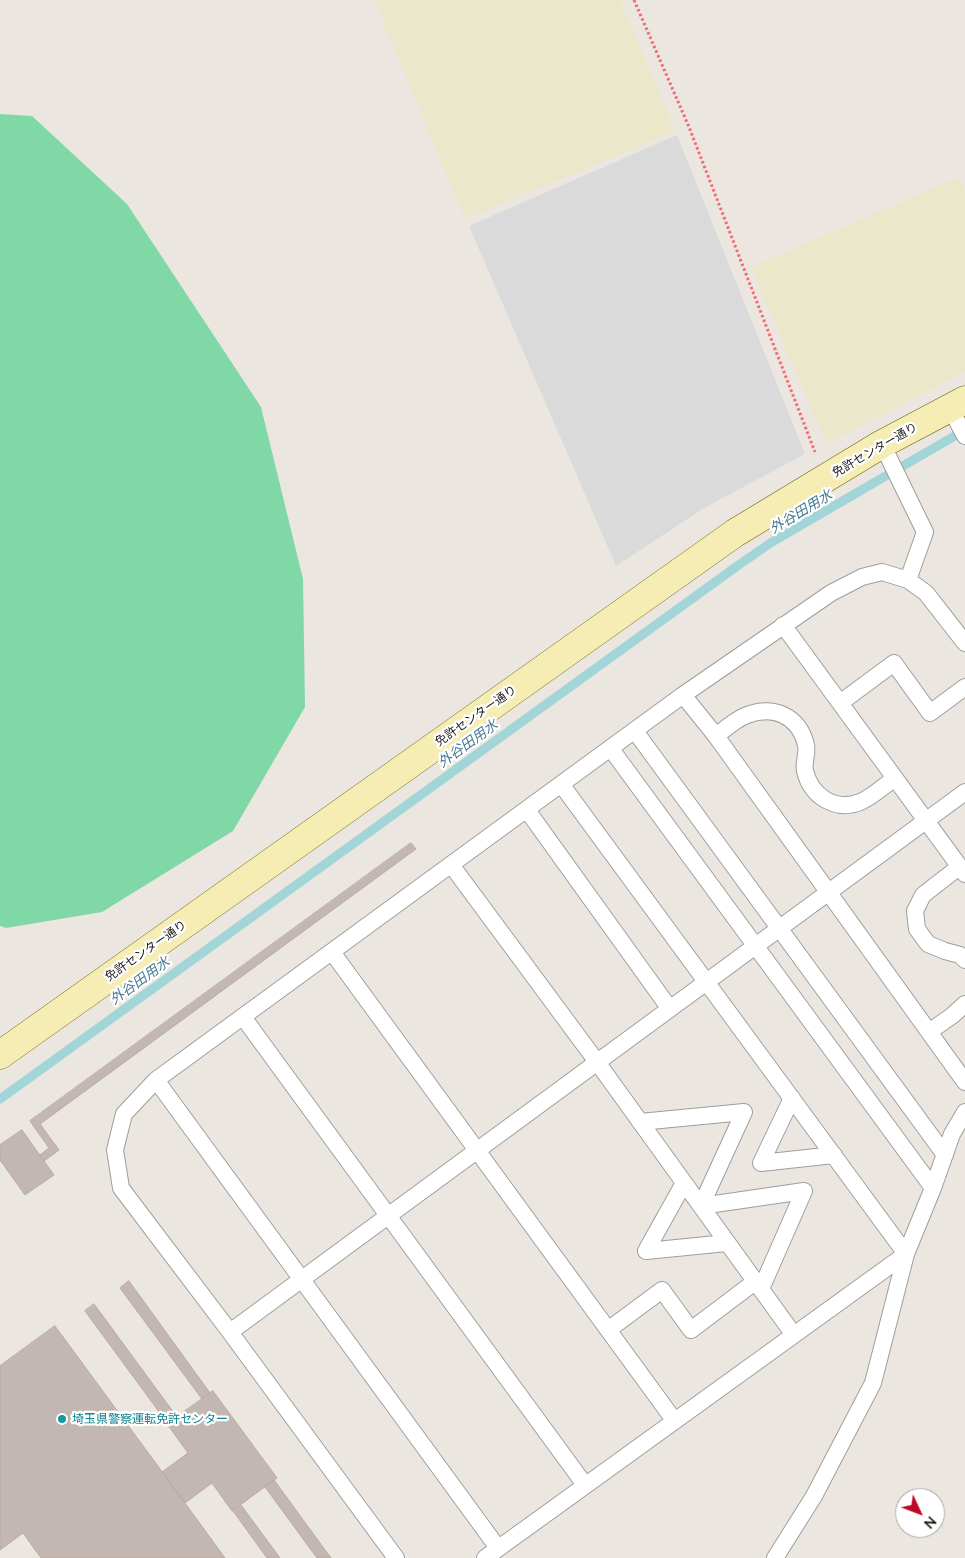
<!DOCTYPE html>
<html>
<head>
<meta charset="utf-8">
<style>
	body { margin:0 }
	#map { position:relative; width:965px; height:1558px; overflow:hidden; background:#ece6e0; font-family:Mulish,sans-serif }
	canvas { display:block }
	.north { position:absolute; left:895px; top:1488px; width:50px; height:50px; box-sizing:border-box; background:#fff; border:1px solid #a3a3a3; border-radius:50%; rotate:133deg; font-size:14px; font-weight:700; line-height:20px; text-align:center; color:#1a1a1a }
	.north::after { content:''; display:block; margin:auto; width:18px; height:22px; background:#bc0928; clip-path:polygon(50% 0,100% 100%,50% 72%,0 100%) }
</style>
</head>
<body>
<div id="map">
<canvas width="965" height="1558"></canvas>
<div class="north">N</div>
</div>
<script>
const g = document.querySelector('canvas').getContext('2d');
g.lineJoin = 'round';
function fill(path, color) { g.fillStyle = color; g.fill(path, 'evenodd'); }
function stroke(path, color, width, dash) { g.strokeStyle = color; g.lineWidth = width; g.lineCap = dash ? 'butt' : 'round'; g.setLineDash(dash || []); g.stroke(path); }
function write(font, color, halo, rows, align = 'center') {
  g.font = font + ' Mulish,"Noto Sans JP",sans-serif'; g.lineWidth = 4.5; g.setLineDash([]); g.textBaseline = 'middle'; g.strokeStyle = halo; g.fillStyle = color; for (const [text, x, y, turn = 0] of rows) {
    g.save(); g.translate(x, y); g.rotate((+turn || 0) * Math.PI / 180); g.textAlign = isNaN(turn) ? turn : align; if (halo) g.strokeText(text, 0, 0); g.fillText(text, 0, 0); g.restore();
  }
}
fill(new Path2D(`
	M374 0H620L676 131 465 219Z
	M959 177 965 192V372L826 444 751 267Z`), '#eae7cb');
fill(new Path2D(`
	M0 114 32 116 127 204 261 407 303 579 305 707 233 831 102 912 6 928 0 926Z`), '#80d8a7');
fill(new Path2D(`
	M677 135 805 454 704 508 616 566 469 226Z`), '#dadada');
stroke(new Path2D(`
	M0 1099 740 564 772 542 965 430`), '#a2d5d8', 9);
const building = new Path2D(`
	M411 843 416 849 40 1124 59 1150 44 1161 40 1155 49 1148 30 1121Z
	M22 1130 54 1175 25 1195 0 1160V1145Z
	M129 1281 210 1393 202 1399 120 1288Z
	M94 1304 177 1417 168 1424 85 1311Z
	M55 1326 185 1503 225 1558H41L23 1533 0 1550V1366Z
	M213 1391 277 1478 232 1511 212 1483 185 1503 162 1472 188 1453 167 1424Z
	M274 1480 331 1558H317L265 1487Z
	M241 1505 280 1558H267L233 1511Z`);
fill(building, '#c3b7b4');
stroke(building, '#bcaaa3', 1);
const lane = new Path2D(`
	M950 408 965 436
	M882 444 925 532 908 580
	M783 625 965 874
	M683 695 716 736 965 1082
	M840 703 894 663 930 713 965 687
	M635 731 945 1155
	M716 736C725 729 736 719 747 715 774 705 799 716 806 745 808 753 803 763 805 771 811 796 835 812 860 802 871 798 885 785 895 778
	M611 749 933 1188
	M527 810 670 1009
	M452 866 597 1062 794 1335
	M959 867 923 895 915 911 917 929 928 944 945 951 960 955 965 960
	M332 952 674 1420
	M243 1017 585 1485
	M929 1032 953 1015 965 1004
	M156 1080 498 1548
	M792 1098 761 1163 834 1155
	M640 1122 744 1112 701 1206
	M684 1183 646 1251 727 1243
	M701 1206 804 1191 761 1289
	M608 1330 662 1290 691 1330 756 1281
	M230 1332 965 792
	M396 1558 230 1332 121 1188 115 1150 124 1114 156 1080 683 695 831 593 862 577 882 572 908 580 926 593 965 643
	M485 1558 906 1254 561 784
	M775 1558 814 1496 873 1383 906 1254 933 1188 952 1134 965 1112`);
const secondary = new Path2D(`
	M0 1055 735 533 882 444 965 400`);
stroke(lane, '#9e9e9e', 18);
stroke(secondary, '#696309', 29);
stroke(new Path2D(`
	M634 0 689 127 815 452`), '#f36a74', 3, [2.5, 2.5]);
stroke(lane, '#fff', 16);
stroke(secondary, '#f6edb4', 28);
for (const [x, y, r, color] of [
	[62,1419,5,"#0f9aa8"]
]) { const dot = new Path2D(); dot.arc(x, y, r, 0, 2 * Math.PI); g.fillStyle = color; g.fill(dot); stroke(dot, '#fff', 2); }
write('12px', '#1a1a1a', '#fff', [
	["免許センター通り",875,450,-30],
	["免許センター通り",476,716,-35],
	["免許センター通り",146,951,-35]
]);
write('12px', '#0d838f', '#fff', [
	["埼玉県警察運転免許センター",72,1419]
], 'left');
write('italic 14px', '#477c95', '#fff', [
	["外谷田用水",801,512,-31],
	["外谷田用水",468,744,-36],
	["外谷田用水",140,981,-36]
]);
</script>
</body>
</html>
